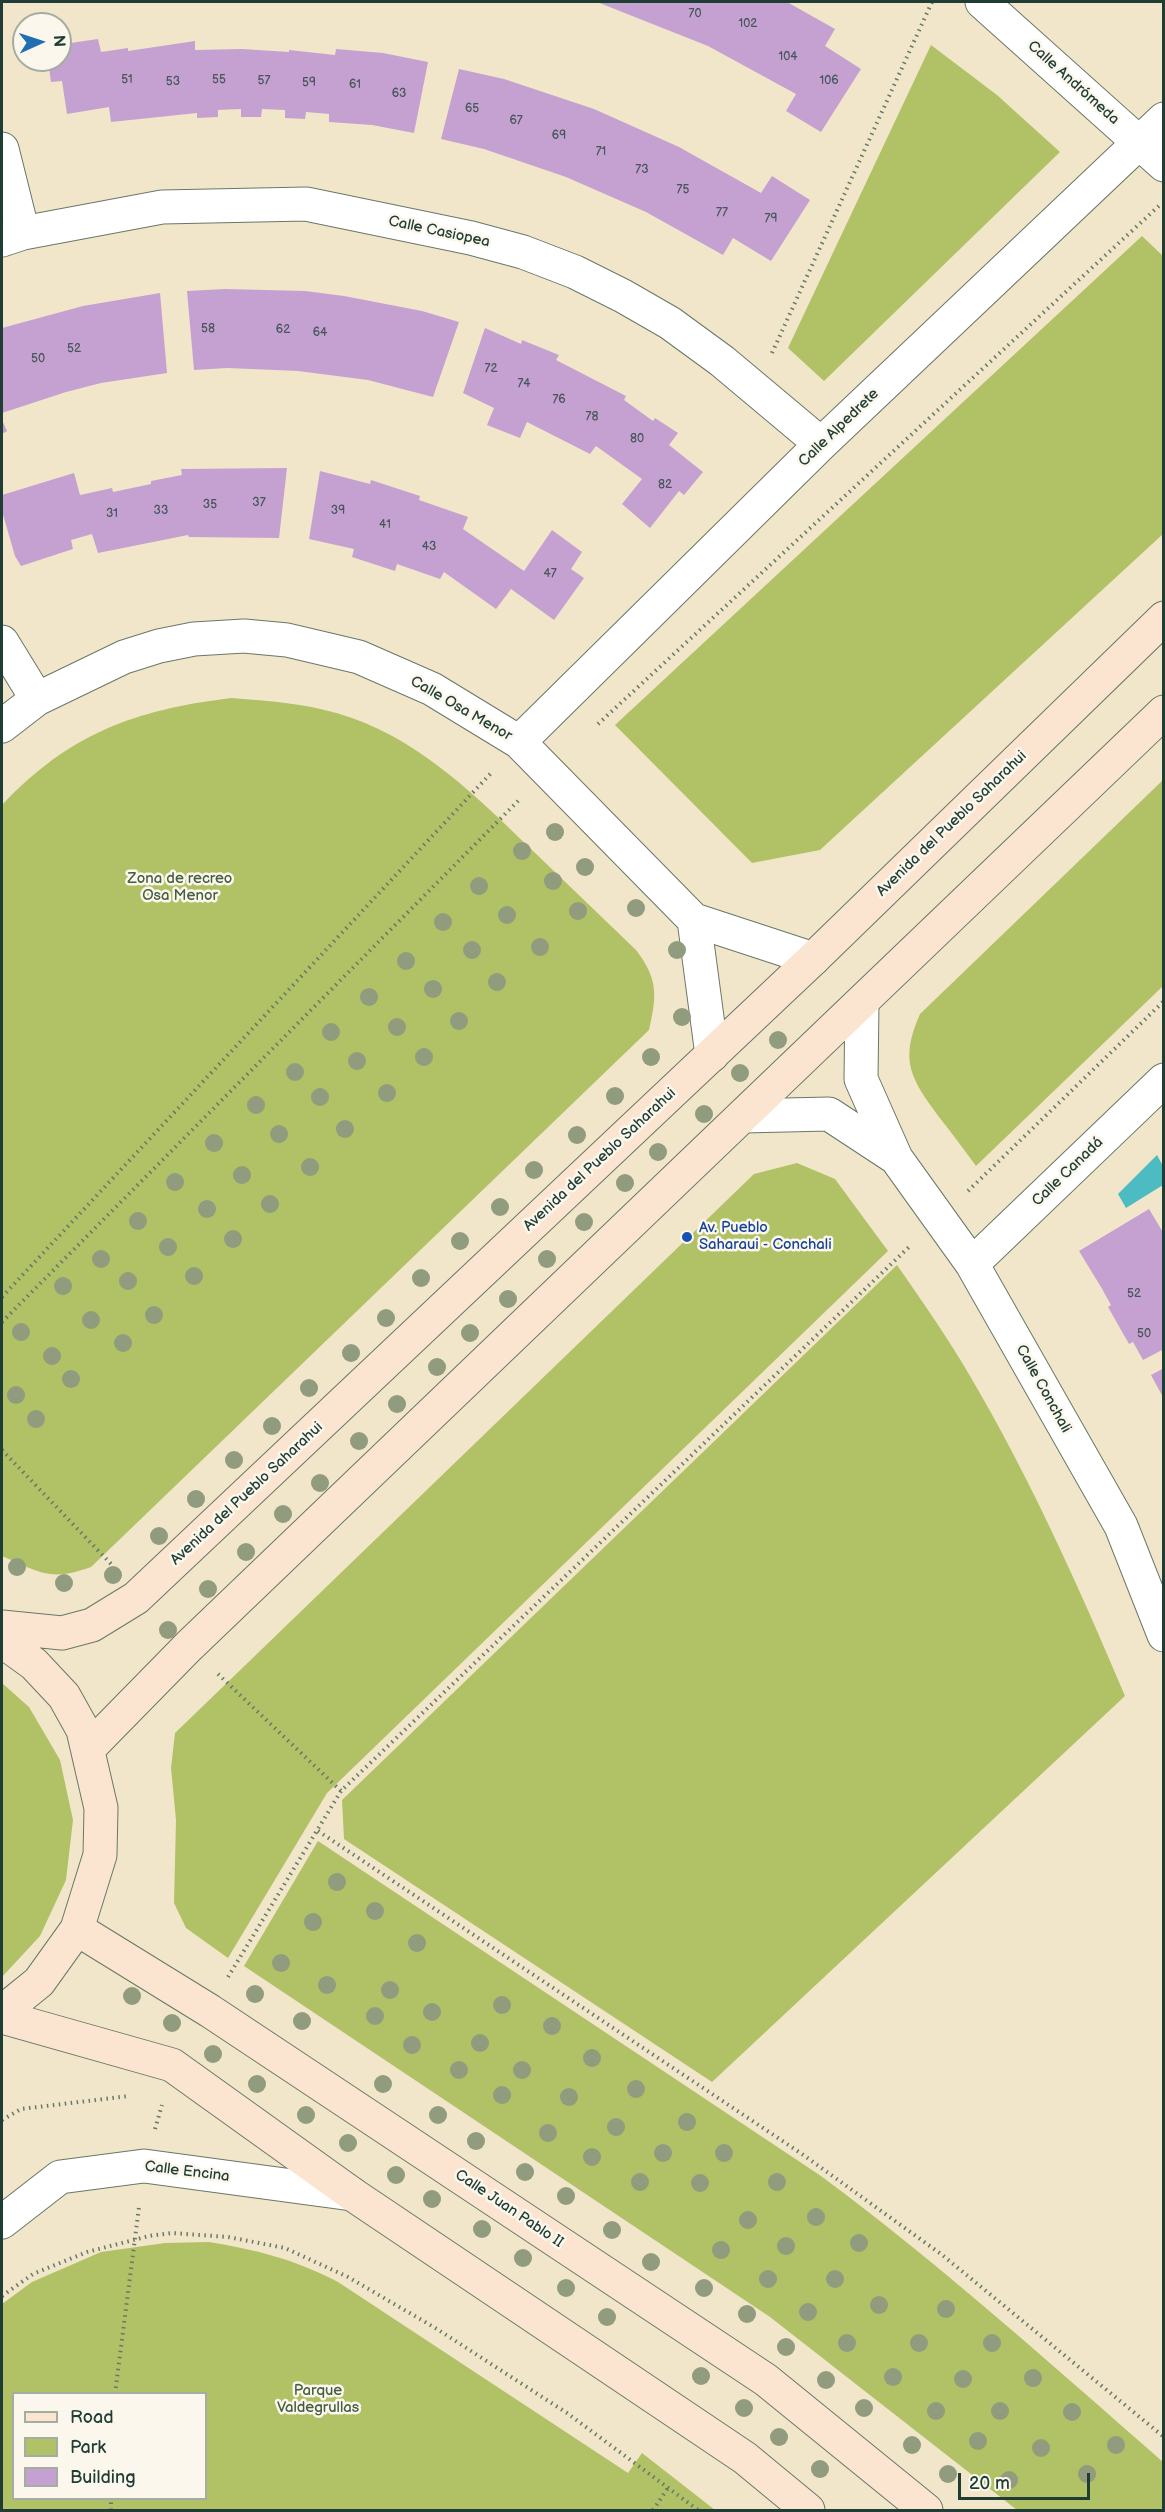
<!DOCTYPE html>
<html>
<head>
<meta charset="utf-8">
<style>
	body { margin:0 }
	#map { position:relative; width:1165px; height:2512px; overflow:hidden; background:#f1e6ca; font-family:"Balsamiq Sans",sans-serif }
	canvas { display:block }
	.frame { position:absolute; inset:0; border:3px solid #1f3d34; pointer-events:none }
	.legend { position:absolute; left:12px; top:2392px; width:195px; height:108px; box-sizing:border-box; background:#fbf7ec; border:2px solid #a3ada2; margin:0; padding:8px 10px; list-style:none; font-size:18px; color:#1f3d34 }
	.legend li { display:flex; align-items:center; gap:12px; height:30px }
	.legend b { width:30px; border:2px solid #a3ada2 }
	.north { position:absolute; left:12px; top:12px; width:60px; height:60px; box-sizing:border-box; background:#fbf7ec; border:2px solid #a3ada2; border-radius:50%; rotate:87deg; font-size:16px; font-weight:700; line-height:24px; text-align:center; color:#1f3d34 }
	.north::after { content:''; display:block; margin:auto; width:21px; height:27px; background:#1f6fb2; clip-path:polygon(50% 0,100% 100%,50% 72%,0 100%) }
	.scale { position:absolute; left:958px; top:2473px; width:132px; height:27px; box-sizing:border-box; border:3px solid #1f3d34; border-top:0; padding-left:8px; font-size:18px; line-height:21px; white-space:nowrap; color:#1f3d34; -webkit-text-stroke:4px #fbf7ec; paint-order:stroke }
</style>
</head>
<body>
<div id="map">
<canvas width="1165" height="2512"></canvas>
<div class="frame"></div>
<ul class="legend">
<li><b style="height:8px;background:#fce5d0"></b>Road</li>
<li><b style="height:16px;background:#b0c265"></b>Park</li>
<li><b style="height:16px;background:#c4a1d1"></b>Building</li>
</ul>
<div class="north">N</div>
<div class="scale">20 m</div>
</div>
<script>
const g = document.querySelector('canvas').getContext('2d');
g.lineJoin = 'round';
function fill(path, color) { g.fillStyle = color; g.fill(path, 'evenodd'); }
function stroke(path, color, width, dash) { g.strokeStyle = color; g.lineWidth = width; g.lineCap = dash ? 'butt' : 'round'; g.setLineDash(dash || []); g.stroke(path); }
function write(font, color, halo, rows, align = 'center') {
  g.font = font + ' "Balsamiq Sans",sans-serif'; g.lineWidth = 5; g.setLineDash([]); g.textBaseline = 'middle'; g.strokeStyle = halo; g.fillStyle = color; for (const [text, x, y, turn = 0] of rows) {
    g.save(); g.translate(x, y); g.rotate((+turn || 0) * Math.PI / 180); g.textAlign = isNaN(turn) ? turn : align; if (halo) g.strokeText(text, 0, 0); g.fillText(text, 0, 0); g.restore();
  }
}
fill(new Path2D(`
	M931 45 997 95 1060 152 824 381 788 348Z
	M1142 236 1163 256V534L820 850 752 863 615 725Z
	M231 698C273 701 313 704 352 718 423 743 478 798 531 849 566 883 601 916 636 950 658 979 657 995 649 1030L91 1567C50 1582 39 1572 2 1556V805C70 733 135 710 231 698Z
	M1163 780V986L976 1166C964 1150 952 1133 939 1117 911 1079 899 1061 920 1014Z
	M797 1163 835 1179 888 1251 327 1793 228 1958 186 1928 174 1903 176 1820 171 1768 175 1733 754 1174Z
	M897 1265C922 1301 948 1338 970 1376 1030 1478 1079 1587 1125 1696L712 2082 344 1839 342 1800Z
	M2 1683 29 1707 60 1760 73 1820 66 1880 40 1936 2 1977Z
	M318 1841 821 2176C941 2265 1051 2364 1163 2462V2510H1017L770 2317 244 1966Z
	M209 2242C257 2250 294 2259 338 2282L628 2473 642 2453 715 2510H2V2304L32 2282 101 2252 165 2243ZM14 2394H206V2498H14Z`), '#b0c265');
fill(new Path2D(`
	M1157 1155 1163 1166V1185L1126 1208 1118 1194Z`), '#4cbbc2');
fill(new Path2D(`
	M597 2H787L835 29 825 46 861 69 821 132 786 111 796 94 708 46Z
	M98 39 101 52 128 48V51L195 41V50L242 49 289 52V50L335 55 336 49 383 53 428 62 414 133 372 125 329 122V114L306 112 305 119 285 118V110L262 109 261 117H241V109L218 110V117L197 118V113L111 122 109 107 67 114 62 81 51 82 48 60H60V54H65L64 44Z
	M459 69 504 79 594 109 679 147 761 193 772 176 810 200 771 261 733 238 723 255 646 212 566 177 484 149 441 139Z
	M225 289 305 291 344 296 422 311 459 322 433 397 368 380 298 371 227 368 194 370 187 291Z
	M160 293 167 373 101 383 66 392 2 413V328L83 306Z
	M485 328 521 344 522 340 559 355 556 360 626 396 624 400 653 421 655 418 678 433 669 445 703 472 684 495 679 491 650 528 622 504 642 479 596 446 590 454 527 422 520 438 487 425 494 408 463 393Z
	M2 420 7 431 2 434Z
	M287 468 279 538 189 537 188 535 98 553 92 534 71 540 73 549 21 566 15 556 2 511V495L74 473 80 495 112 488 113 492 151 484V481L182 475 181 469Z
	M320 471 370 484 371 480 420 496 419 500 468 517 463 529 524 571 552 530 582 552 571 569 584 578 554 620 511 589 496 609 444 572 440 579 397 564 395 571 352 557 354 549 309 539Z
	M1149 1209 1164 1234V1349L1143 1360 1133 1342 1129 1344 1108 1307 1111 1305 1101 1287 1079 1251Z
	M1164 1368V1399L1151 1375Z`), '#c4a1d1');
const street = new Path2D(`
	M982 2 1164 165
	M2 149 23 233
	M2 240 23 233 162 207 306 204 471 238 523 252 575 272 623 296 670 323 722 361 821 444
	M2 642 37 699
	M2 726 37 699 124 657 159 646 194 639 244 636 287 640 359 657 432 689 519 742 694 920
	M519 742 821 444 1164 119
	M862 1002 861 1079 896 1158 972 1264 1121 1526 1164 1635
	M712 1055 694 920 813 959
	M743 1116 829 1114 896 1158
	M972 1264 1164 1080
	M2 2222 60 2177 144 2166 352 2194`);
const secondary = new Path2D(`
	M2 1627 62 1633 92 1625 136 1598 813 959 1164 618
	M2 1641 34 1664 64 1696 83 1730 101 1808 100 1855 77 1929 39 1982 2 2012
	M89 1748 189 1646 1164 712
	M77 1929 210 2011 766 2380 926 2510
	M2 2017 172 2065 352 2194 745 2458 808 2510`);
stroke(street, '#687868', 35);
stroke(secondary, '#687868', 35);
stroke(new Path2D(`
	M772 353 932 2
	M598 724 1161 204
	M968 1191 1164 1001
	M2 1297 492 772
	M2 1322 521 798
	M2 1450 112 1565
	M218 1674 341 1791
	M318 1831 802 2154 941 2254 1164 2437
	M228 1977 341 1791 910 1246
	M2 2120 21 2109 129 2096
	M155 2129 162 2105
	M2 2296 33 2274 87 2252 149 2236 172 2233 228 2237 285 2248 348 2277 437 2329 567 2413 698 2510
	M115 2394 139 2207
	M111 2510V2498
	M653 2510 668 2488`), '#687868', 4, [1.5, 4.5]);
stroke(street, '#fff', 33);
stroke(secondary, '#fce5d0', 33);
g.fillStyle = '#919b7e';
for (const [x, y] of [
	[555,832],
	[522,851],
	[585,867],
	[553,881],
	[479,886],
	[636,908],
	[578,911],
	[507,915],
	[443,922],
	[540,947],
	[472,950],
	[677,950],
	[406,961],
	[497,982],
	[433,989],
	[369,997],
	[682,1017],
	[459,1021],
	[397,1027],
	[331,1032],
	[778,1040],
	[424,1057],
	[651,1057],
	[357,1061],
	[295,1072],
	[740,1073],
	[387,1093],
	[615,1096],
	[320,1097],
	[256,1105],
	[704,1114],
	[345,1129],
	[279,1134],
	[577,1135],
	[214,1143],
	[658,1152],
	[310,1167],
	[534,1170],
	[242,1175],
	[175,1182],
	[625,1183],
	[270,1204],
	[500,1207],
	[207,1209],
	[138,1221],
	[584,1222],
	[233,1239],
	[460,1241],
	[168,1247],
	[101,1259],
	[547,1259],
	[194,1276],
	[421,1278],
	[128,1281],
	[63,1286],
	[508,1299],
	[154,1315],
	[386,1318],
	[91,1320],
	[21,1332],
	[470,1333],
	[123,1343],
	[351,1353],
	[52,1356],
	[437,1367],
	[71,1379],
	[309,1388],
	[16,1395],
	[397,1404],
	[36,1419],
	[272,1426],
	[359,1441],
	[234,1460],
	[320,1483],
	[196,1499],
	[283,1514],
	[159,1536],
	[246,1552],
	[17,1567],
	[113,1575],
	[64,1583],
	[208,1589],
	[168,1630],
	[337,1882],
	[375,1911],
	[313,1922],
	[417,1943],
	[281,1963],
	[327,1985],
	[390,1990],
	[255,1994],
	[132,1996],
	[502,2005],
	[432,2012],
	[375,2016],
	[302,2021],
	[172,2023],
	[552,2026],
	[480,2043],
	[412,2045],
	[213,2054],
	[592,2058],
	[459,2070],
	[522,2070],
	[257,2084],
	[383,2084],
	[636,2089],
	[502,2095],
	[569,2097],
	[306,2115],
	[438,2115],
	[687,2122],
	[616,2127],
	[548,2133],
	[476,2141],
	[348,2143],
	[663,2153],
	[724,2153],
	[592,2157],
	[525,2172],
	[396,2175],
	[640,2182],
	[777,2182],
	[700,2183],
	[566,2196],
	[432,2199],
	[816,2217],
	[748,2220],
	[482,2229],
	[612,2230],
	[859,2243],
	[786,2246],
	[721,2250],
	[523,2258],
	[651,2262],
	[768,2279],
	[835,2279],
	[566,2288],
	[704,2288],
	[879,2305],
	[946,2309],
	[808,2312],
	[747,2314],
	[607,2317],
	[847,2343],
	[919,2343],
	[992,2343],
	[786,2347],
	[701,2376],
	[893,2377],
	[1033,2378],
	[963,2379],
	[826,2380],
	[744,2408],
	[864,2408],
	[936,2411],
	[1000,2411],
	[1072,2412],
	[779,2437],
	[978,2441],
	[912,2445],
	[1116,2445],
	[1041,2448],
	[820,2469],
	[948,2474],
	[1087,2474],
	[1009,2480]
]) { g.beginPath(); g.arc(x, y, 9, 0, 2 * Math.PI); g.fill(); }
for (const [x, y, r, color] of [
	[687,1237,6,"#1a4fb4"]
]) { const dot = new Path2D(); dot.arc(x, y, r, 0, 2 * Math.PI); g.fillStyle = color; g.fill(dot); stroke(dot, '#fbf7ec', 2); }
write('12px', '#48565b', null, [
	["70",695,14],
	["102",748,24],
	["104",788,57],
	["51",127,80],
	["55",219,80],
	["57",264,81],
	["106",829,81],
	["53",173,82],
	["59",309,83],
	["61",355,85],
	["63",399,94],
	["65",472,109],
	["67",516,121],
	["69",559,136],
	["71",601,152],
	["73",642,170],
	["75",683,190],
	["77",722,213],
	["79",771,219],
	["58",208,329],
	["62",283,330],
	["64",320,333],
	["52",74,349],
	["50",38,359],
	["72",491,369],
	["74",524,384],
	["76",559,400],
	["78",592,417],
	["80",637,439],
	["82",665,485],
	["37",259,503],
	["35",210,505],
	["33",161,511],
	["39",338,511],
	["31",112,514],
	["41",385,525],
	["43",429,547],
	["47",550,574],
	["52",1134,1294],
	["50",1144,1334]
]);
write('15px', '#1f3d34', '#fbf7ec', [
	["Calle Andrómeda",1073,83,42],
	["Calle Casiopea",439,232,12],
	["Calle Alpedrete",839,428,-44],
	["Calle Osa Menor",461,709,30],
	["Avenida del Pueblo Saharahui",952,824,-44],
	["Avenida del Pueblo Saharahui",600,1160,-43],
	["Calle Canadá",1068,1172,-44],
	["Calle Conchali",1043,1389,61],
	["Avenida del Pueblo Saharahui",247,1494,-43],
	["Calle Encina",187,2172,7],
	["Calle Juan Pablo II",509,2209,34]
]);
write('15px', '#435e40', '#fbf7ec', [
	["Zona de recreo",180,879],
	["Osa Menor",180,896],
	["Parque",318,2391],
	["Valdegrullas",318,2408]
]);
write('15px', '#164399', '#fbf7ec', [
	["Av. Pueblo",699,1228],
	["Saharaui - Conchali",699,1245]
], 'left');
</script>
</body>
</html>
